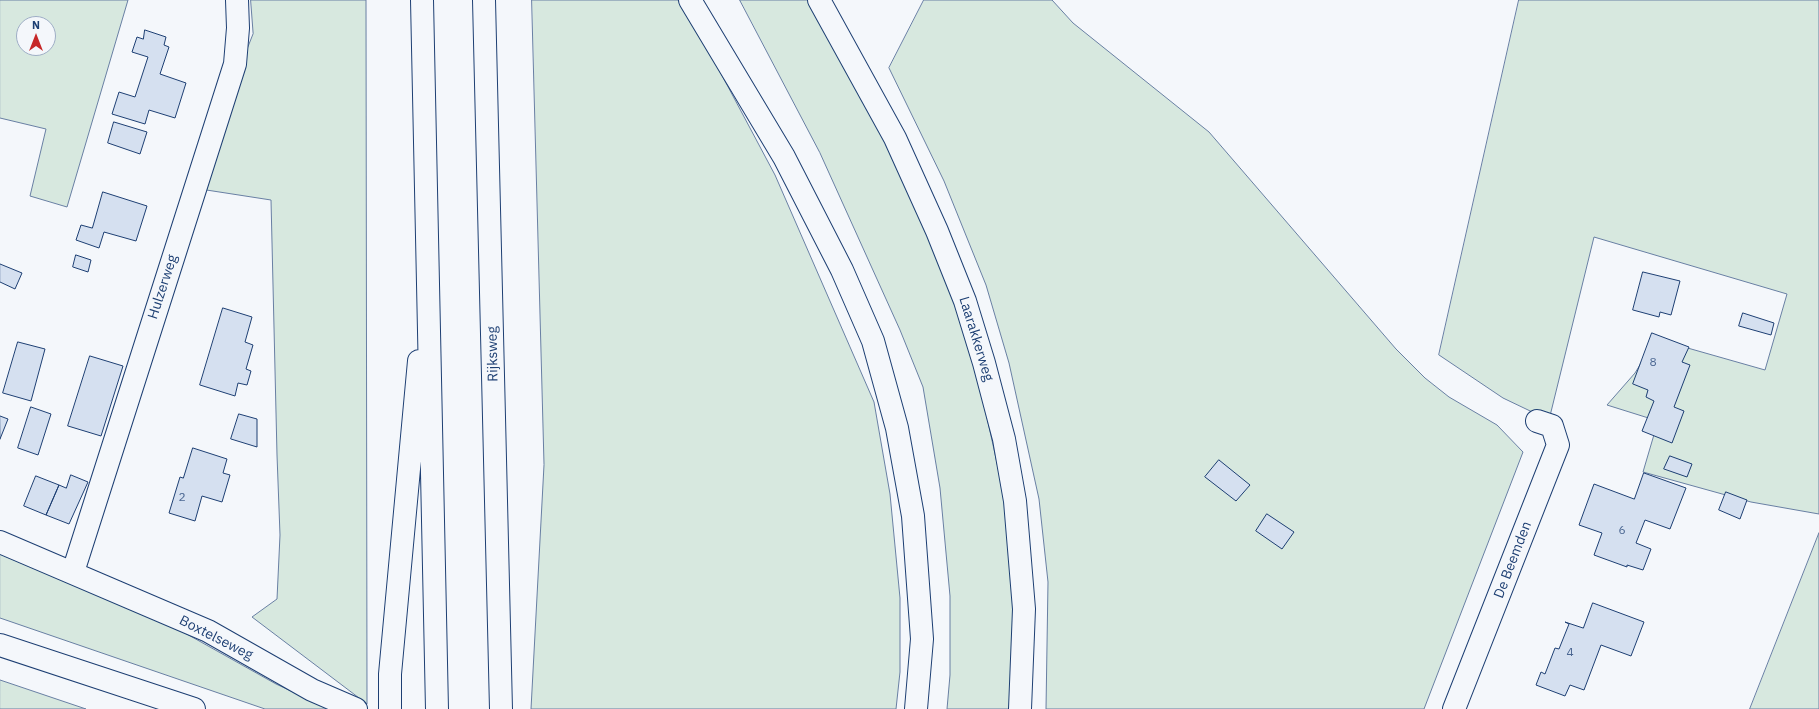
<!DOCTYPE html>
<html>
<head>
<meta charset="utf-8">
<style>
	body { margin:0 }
	#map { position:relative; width:1819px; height:709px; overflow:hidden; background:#f4f7fb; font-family:"IBM Plex Sans",sans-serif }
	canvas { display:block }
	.north { position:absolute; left:16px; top:16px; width:40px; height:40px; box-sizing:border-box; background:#f4f7fb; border:1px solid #9eadc5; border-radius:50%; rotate:0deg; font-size:11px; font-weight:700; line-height:16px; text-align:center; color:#1d3f73 }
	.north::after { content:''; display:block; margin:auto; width:14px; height:18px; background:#c62828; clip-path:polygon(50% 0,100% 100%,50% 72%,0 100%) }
</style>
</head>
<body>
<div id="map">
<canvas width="1819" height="709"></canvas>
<div class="north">N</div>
</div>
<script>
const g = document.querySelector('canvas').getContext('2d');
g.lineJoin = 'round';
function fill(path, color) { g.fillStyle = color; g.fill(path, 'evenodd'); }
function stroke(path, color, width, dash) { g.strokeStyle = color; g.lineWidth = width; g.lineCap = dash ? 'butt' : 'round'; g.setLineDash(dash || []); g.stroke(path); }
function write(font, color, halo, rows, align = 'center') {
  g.font = font + ' "IBM Plex Sans",sans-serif'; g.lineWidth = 3; g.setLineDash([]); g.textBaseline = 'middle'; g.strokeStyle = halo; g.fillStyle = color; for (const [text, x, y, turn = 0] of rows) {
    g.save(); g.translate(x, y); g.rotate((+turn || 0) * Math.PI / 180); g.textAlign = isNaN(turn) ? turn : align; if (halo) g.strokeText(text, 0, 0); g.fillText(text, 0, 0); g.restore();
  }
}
const green = new Path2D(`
	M0 0H128L67 207 30 196 46 129 0 118ZM24 24H48V48H24Z
	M251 0H366L367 704 252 617 277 599 280 535 277 455 271 200 200 189 232 87 253 34Z
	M532 0H678L717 66 775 175 874 402 890 494 900 598V672L896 709H531L544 465Z
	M740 0H820L955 296 977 372 1006 504 1014 584 1013 709H947L950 675V596L940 488 923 387 900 330 820 153Z
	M924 0H1052L1073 23 1209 132 1396 349 1425 378 1449 397 1497 425 1523 452 1424 709H1046L1048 582 1039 499 1009 363 986 285 944 181 889 68Z
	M1519 0H1819V514L1751 502 1643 472 1658 421 1607 405 1635 373 1656 339 1765 370 1787 294 1594 237 1549 420 1503 398 1439 355Z
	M1819 533V709H1750Z
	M0 554 176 628 276 684 330 709H265L0 618Z
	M0 680 86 709H0Z`);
fill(green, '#d7e8df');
stroke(green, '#687fa3', 1);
const building = new Path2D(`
	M145 30 166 37 164 45 169 47 160 74 186 83 175 118 149 110 145 124 112 114 119 92 135 97 148 57 132 52 137 37 143 39Z
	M114 122 147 132 140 154 108 143Z
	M103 192 147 206 136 241 104 232 99 248 76 240 81 225 92 228Z
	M76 255 91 260 88 272 73 267Z
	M0 264 22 273 15 289 0 282Z
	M1643 272 1680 281 1671 315 1660 312 1659 317 1633 310Z
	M223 308 252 317 245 342 253 345 246 369 251 371 247 385 238 383 235 396 200 385Z
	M1743 313 1774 323 1771 335 1739 326Z
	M1652 333 1689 347 1682 362 1690 365 1674 407 1684 411 1672 443 1642 431 1654 401 1646 397 1648 390 1633 384Z
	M18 342 45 349 31 401 3 393Z
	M90 356 123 366 101 436 68 426Z
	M31 407 51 414 38 455 18 448Z
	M239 414 257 419V447L231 439Z
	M0 416 8 419 0 439Z
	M193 448 227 459 223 473 230 475 222 502 202 496 195 521 169 513 180 477 183 478Z
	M1670 456 1692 464 1687 477 1664 469Z
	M1219 460 1250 485 1236 501 1205 477Z
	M1644 473 1686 488 1670 529 1645 520 1636 543 1651 549 1643 570 1627 565V567L1594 555 1602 533 1579 525 1594 484 1634 499Z
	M71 475 88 482 69 524 46 515 59 485 66 488Z
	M36 476 59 485 46 515 24 506Z
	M1726 492 1747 500 1740 519 1719 510Z
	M1267 514 1294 532 1282 549 1256 531Z
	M1593 603 1644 622 1631 656 1601 645 1584 690 1570 685 1565 696 1536 685 1541 672 1545 674 1555 648 1559 649 1569 624 1565 622 1583 628Z`);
fill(building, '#d5e0f0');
stroke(building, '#1d3f73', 1);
const minor = new Path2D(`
	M819 0 895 138 937 231 965 301 984 363 1004 439 1015 501 1024 609 1020 709
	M0 542 208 631 312 690 356 709
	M73 572 235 64 238 28 237 0
	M1454 709 1558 445 1552 426 1537 421`);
const major = new Path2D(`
	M0 645 194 709`);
const highway = new Path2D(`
	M422 0 437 709
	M484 0 501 709
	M690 0 784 157 842 270 873 341 897 428 913 516 922 639 916 709
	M390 709V674L419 361`);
stroke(minor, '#1d3f73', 24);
stroke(major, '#1d3f73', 24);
stroke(highway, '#1d3f73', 24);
stroke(minor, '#f4f7fb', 22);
stroke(major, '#f4f7fb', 22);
stroke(highway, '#f4f7fb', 22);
write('12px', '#4b6792', null, [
	["8",1653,363],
	["2",182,498],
	["6",1622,531],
	["4",1570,653]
]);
write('14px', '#1d3f73', '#f4f7fb', [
	["Hulzerweg",163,287,-72],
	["Laarakkerweg",976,339,73],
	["Rijksweg",493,354,-91],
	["De Beemden",1513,560,-69],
	["Boxtelseweg",216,638,27]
]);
</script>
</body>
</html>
